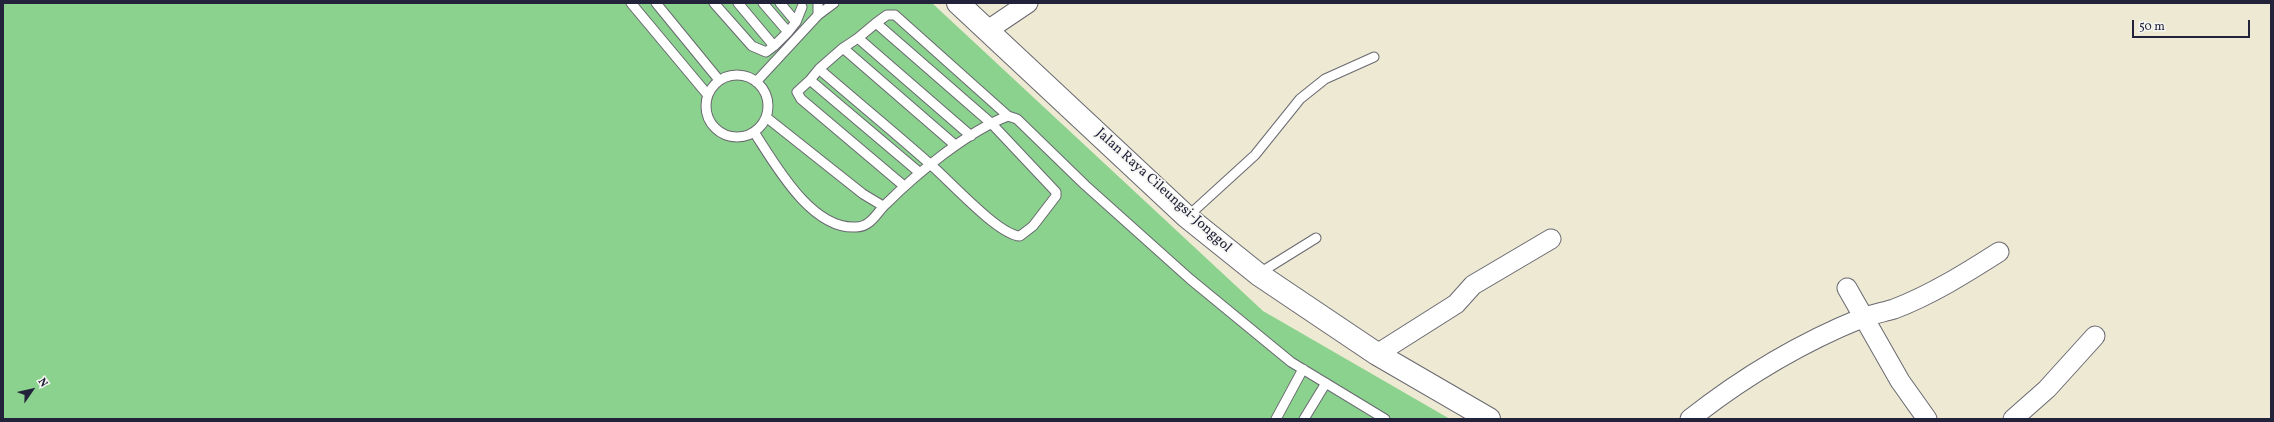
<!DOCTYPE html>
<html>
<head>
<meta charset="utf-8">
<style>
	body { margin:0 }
	#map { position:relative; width:2274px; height:422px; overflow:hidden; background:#ede9d3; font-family:Vollkorn,serif }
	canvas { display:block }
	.frame { position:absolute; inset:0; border:4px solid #22223b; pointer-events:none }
	.north { position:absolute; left:12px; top:370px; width:40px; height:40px; -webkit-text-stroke:3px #f6f6f2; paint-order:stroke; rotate:56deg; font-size:11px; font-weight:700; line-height:16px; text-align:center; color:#22223b }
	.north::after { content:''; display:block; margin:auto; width:14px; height:18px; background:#22223b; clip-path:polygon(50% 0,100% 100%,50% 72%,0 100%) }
	.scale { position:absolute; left:2132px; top:20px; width:118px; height:18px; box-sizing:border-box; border:2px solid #22223b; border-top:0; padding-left:5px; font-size:12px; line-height:14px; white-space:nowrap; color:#22223b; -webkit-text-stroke:3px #f6f6f2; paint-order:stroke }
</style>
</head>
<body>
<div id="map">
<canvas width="2274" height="422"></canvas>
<div class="frame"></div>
<div class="north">N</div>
<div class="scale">50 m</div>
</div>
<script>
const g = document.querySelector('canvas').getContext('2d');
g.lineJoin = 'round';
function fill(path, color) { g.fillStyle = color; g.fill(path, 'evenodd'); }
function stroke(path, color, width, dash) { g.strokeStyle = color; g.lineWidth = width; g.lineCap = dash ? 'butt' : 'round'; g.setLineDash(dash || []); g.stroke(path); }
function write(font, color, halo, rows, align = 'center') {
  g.font = font + ' Vollkorn,serif'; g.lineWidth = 3.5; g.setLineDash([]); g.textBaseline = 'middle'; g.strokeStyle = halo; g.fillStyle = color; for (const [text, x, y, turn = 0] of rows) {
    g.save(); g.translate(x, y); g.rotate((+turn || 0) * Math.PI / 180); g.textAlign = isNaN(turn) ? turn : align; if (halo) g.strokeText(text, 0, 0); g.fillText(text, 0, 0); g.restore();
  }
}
fill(new Path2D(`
	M3 3H932L1263 311 1450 419H3Z`), '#8ad28d');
const lane = new Path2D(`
	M631 3 707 94
	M656 3 719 80
	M714 3 752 46 766 52 774 46 738 3
	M763 3 788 32 796 22 780 3
	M818 15V3
	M796 22 802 7
	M876 23 858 38 971 136
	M858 38 843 48 955 145
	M774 46 788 32
	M843 48 819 69C856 101 894 132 930 164 949 180 998 235 1020 236L1033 226 1056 196V192L992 124 876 23 887 15H895L1008 116 1017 119 1085 185 1190 279 1291 362 1385 419
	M819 69 810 80 920 173
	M706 106a31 31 0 1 1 62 0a31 31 0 1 1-62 0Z
	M810 80 797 92 801 99 904 186
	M756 82 818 15 834 3
	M766 117 863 194 883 206
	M754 132C775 164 811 230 856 227 871 227 877 212 886 204 916 174 968 131 1008 116
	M1187 217 1255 155 1300 99 1325 79 1374 57
	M1258 274 1316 238
	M1276 419 1303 369
	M1304 419 1326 383`);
const street = new Path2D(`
	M988 30 1028 3
	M1847 288 1900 381 1927 419
	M1377 354 1456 304 1473 285 1551 239
	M1690 419C1742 378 1800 343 1862 318 1873 314 1884 312 1894 309 1931 295 1966 273 1999 252
	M2013 419 2047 389 2095 336`);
const primary = new Path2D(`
	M958 3 1187 217 1258 274 1377 354 1489 419`);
stroke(lane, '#696870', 11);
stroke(street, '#696870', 21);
stroke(primary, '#696870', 24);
stroke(lane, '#fff', 9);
stroke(street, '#fff', 19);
stroke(primary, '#fff', 22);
write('14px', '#22223b', '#f6f6f2', [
	["Jalan Raya Cileungsi-Jonggol",1163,191,42]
]);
</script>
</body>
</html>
